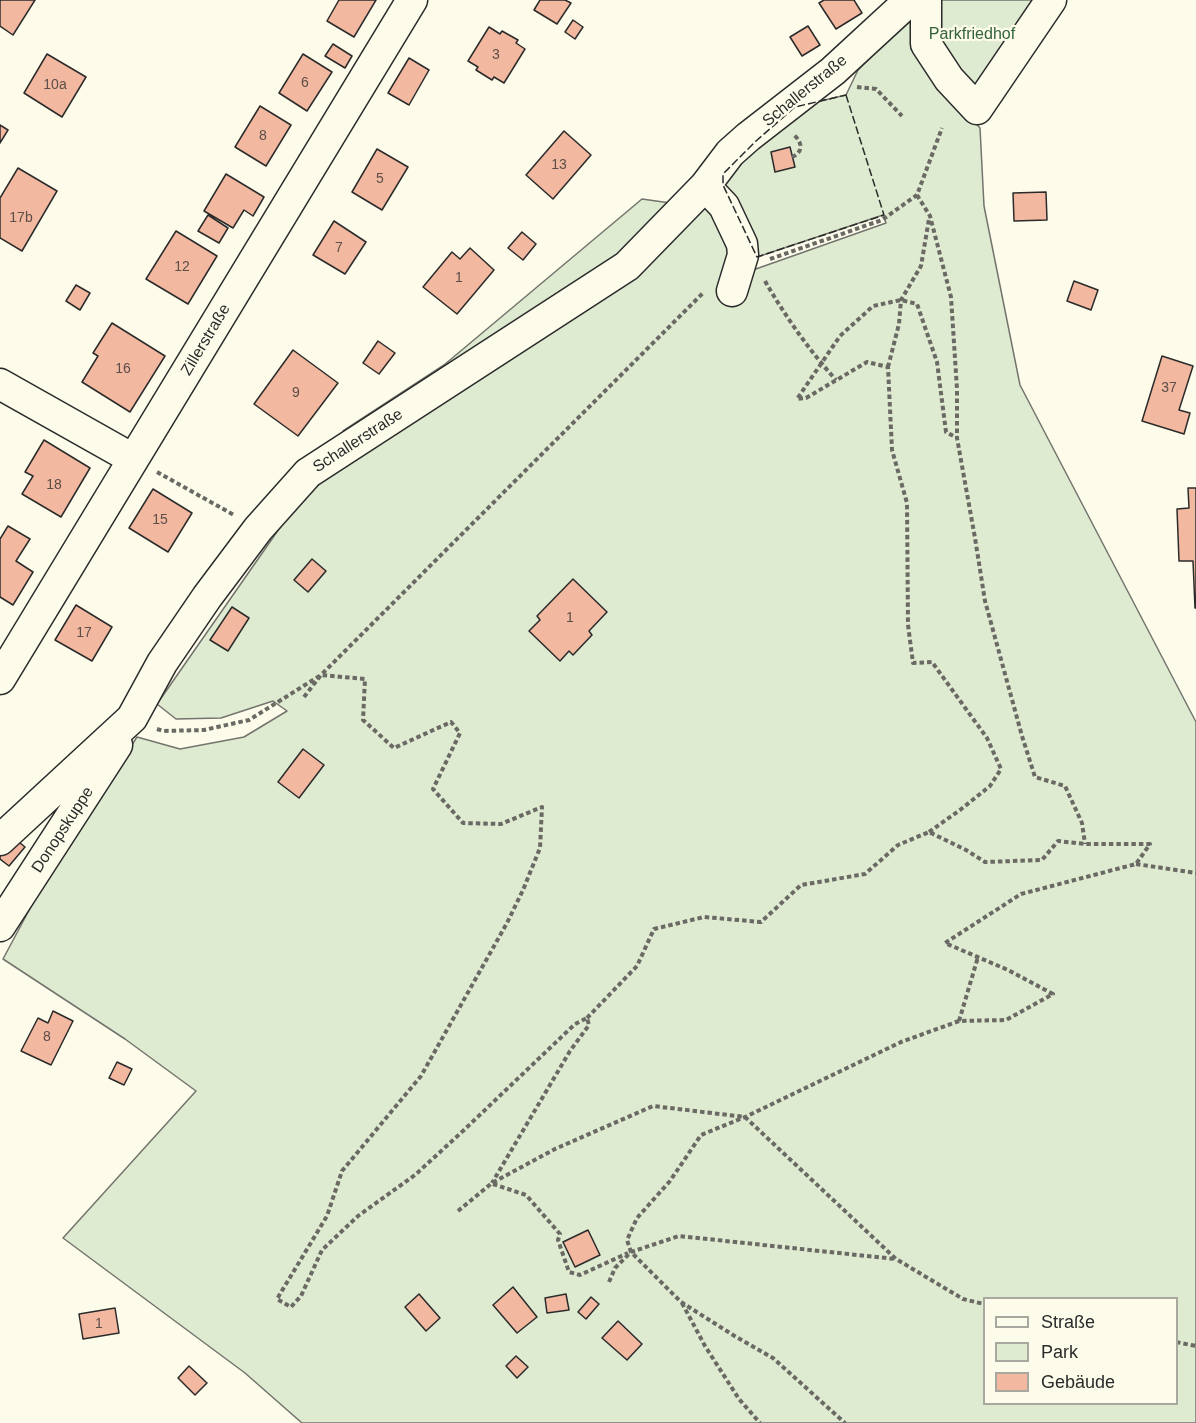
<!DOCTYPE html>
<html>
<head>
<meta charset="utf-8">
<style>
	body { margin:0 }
	#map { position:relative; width:1196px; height:1423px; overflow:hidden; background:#fdfbea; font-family:Arial,sans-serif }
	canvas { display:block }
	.legend { position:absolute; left:983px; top:1297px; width:195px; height:108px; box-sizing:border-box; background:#fdfbea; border:2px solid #a9a89e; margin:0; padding:8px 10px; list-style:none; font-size:18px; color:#2b2b2b }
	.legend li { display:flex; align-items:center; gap:12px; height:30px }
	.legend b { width:30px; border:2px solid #a9a89e }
</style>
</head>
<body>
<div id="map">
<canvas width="1196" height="1423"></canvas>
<ul class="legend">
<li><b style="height:8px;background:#fdfbea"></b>Straße</li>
<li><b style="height:16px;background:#deebd1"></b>Park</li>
<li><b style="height:16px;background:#f2b8a0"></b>Gebäude</li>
</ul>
</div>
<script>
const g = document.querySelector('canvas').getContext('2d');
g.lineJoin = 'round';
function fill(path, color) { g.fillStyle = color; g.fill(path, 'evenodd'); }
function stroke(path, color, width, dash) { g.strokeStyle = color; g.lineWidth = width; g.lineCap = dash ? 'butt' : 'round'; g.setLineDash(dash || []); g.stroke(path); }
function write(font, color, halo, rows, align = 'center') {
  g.font = font + ' Arial,sans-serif'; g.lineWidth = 4.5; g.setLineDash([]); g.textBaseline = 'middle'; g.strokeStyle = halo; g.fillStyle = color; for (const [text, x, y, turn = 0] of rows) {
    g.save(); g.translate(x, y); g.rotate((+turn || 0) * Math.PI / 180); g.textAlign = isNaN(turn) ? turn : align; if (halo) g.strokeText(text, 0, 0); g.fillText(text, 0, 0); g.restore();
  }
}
const green = new Path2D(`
	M934 0H1042L974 93 931 41Z
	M915 12 940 84 980 128 984 206 1020 385 1196 722V1423H302L245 1373 63 1238 196 1091 125 1039 3 959 42 886 137 737 180 749 244 737 287 711 273 701 221 718 176 719 157 704 295 506 345 461 343 431 444 365 642 199 706 208 753 270 886 223 883 215 757 257 723 185V174L795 107 846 95 858 70ZM984 1298H1176V1404H984Z`);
fill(green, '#deebd1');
stroke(green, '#74746e', 1.5);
const building = new Path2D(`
	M0 0H35L13 35 0 26Z
	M339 0H376L354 37 327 21Z
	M540 0H565L571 3 557 24 534 10Z
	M824 0H854L862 13 836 29 819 3Z
	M573 20 583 27 575 39 565 32Z
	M808 26 820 45 802 56 790 37Z
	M489 27 500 34 502 31 518 40 516 43 525 49 504 83 494 77 492 80 476 70 478 67 468 61Z
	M333 44 352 56 345 68 325 56Z
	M47 54 86 77 62 117 24 93Z
	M303 54 332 72 307 111 279 93Z
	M409 58 429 70 409 105 388 93Z
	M260 106 291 125 266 166 235 147Z
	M0 125 8 130 0 143Z
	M564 131 591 155 553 199 526 175Z
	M790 147 795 167 775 172 771 152Z
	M377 149 408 167 382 210 352 192Z
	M18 168 57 191 22 251 0 238V198Z
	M226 174 264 197 253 216 244 210 233 228 204 211Z
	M1046 192 1047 220 1014 221 1013 193Z
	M208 215 228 228 219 243 198 231Z
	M334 221 366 242 345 274 313 255Z
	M176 231 217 256 188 304 146 279Z
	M522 232 536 244 523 260 508 248Z
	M470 248 494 270 457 314 423 287 452 252 460 259Z
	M1074 281 1098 290 1091 310 1067 301Z
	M76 285 90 293 80 310 66 301Z
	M112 323 165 356 130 412 82 382 98 356 93 353Z
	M378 341 395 353 379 374 363 363Z
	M293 350 338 383 298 436 254 404Z
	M1162 356 1193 366 1179 410 1190 413 1184 434 1142 421Z
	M44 440 90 468 61 517 22 494 33 476 25 472Z
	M1188 488H1196V608H1195L1193 561H1179L1177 509 1189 508Z
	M153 489 192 513 168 552 129 528Z
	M8 526 30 539 16 561 33 572 13 605 0 597V539Z
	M312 559 326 571 308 592 294 580Z
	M573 579 607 612 589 631 592 635 573 655 569 651 560 661 529 631 540 620 537 616Z
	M76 605 112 627 92 661 55 640Z
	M232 607 249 618 228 651 210 640Z
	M303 749 324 765 299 798 278 782Z
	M14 838 25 847 9 866 0 859V855Z
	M53 1011 73 1021 51 1065 21 1051 38 1018 48 1023Z
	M117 1062 132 1069 124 1085 109 1078Z
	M588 1230 600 1255 575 1267 563 1242Z
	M513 1287 537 1317 517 1333 493 1305Z
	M419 1294 440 1318 426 1331 405 1307Z
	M566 1294 569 1310 547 1313 545 1298Z
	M591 1297 599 1304 586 1319 578 1312Z
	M115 1308 119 1333 83 1339 79 1314Z
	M618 1321 642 1344 627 1360 602 1338Z
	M516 1356 528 1367 517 1378 506 1366Z
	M189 1366 207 1383 195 1395 178 1378Z`);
fill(building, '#f2b8a0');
stroke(building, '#2b2b2b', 1.5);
const minor = new Path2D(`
	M926 0V44L949 79 977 109 1051 0
	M705 186 724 206 742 244 743 255 732 291
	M0 384 133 459
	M0 679 412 0
	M0 840 132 718 162 663 207 597 258 529 308 473 627 266 705 186 730 153 748 137 833 71 910 0
	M0 926 117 745`);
stroke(minor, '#2b2b2b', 33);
stroke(new Path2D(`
	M857 87 876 89 902 116
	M792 157C804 152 802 142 794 135
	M917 195 930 216 951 297 957 389V438L975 538 985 601 1022 736 1035 777 1065 786 1082 823 1085 844
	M770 259 882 220 917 195 942 128
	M765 281C785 316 809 350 836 380
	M888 367 899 324 901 300 921 266 929 219
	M157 472 234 515
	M304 697 321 675 704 292
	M157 729 163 731 204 730 249 720 321 675 365 679 363 720 394 748 451 722 460 733 433 789 463 823 501 824 542 807 540 848 523 890 507 923 421 1076 342 1171 327 1216 277 1299 291 1307 301 1296 322 1250 358 1216 415 1175 464 1130 575 1024 587 1018 589 1025 570 1051 492 1183
	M929 832 960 810 990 786 1001 769 987 738 932 662 913 663 908 625 907 503 892 450 888 367 867 362 806 398 797 399 840 336 873 306 901 300 917 304 937 362 946 432 957 438
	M1136 864 1196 873
	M587 1018 637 966 654 929 704 917 761 922 801 885 865 874 898 845 929 832 966 850 985 862 1042 860 1058 841 1085 844H1150L1136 864 1021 894 945 943 1008 970 1053 994 1006 1020 959 1021 901 1042 745 1117 701 1135 670 1181 637 1218 627 1240 631 1252 681 1302 733 1335 773 1358 845 1423
	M959 1021 978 957
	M493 1184 526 1195 560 1234 558 1240 569 1272 580 1275 628 1253
	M458 1211 492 1183 555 1149 653 1106 745 1117 896 1259 963 1299 984 1304
	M609 1282 615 1268 631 1252 679 1236 895 1259
	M682 1303 705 1346 739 1399 760 1423
	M1176 1342 1196 1346`), '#6a6964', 4, [4.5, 3]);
stroke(minor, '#fdfbea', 30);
stroke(new Path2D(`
	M846 95 884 215 757 257 723 185V174L756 141 795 107Z`), '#2b2b2b', 1.5, [8, 3]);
write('14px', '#5d4e48', null, [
	["3",496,55],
	["6",305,83],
	["10a",55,85],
	["8",263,136],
	["13",559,165],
	["5",380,179],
	["17b",21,218],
	["7",339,248],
	["12",182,267],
	["1",459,278],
	["16",123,369],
	["37",1169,388],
	["9",296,393],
	["18",54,485],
	["15",160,520],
	["1",570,618],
	["17",84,633],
	["8",47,1037],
	["1",99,1324]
]);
write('16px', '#34623c', '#fdfbea', [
	["Parkfriedhof",972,35]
]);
write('16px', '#2b2b2b', '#fdfbea', [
	["Schallerstraße",805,91,-39],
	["Zillerstraße",206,340,-59],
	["Schallerstraße",358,441,-33],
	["Donopskuppe",63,830,-57]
]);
</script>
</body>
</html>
